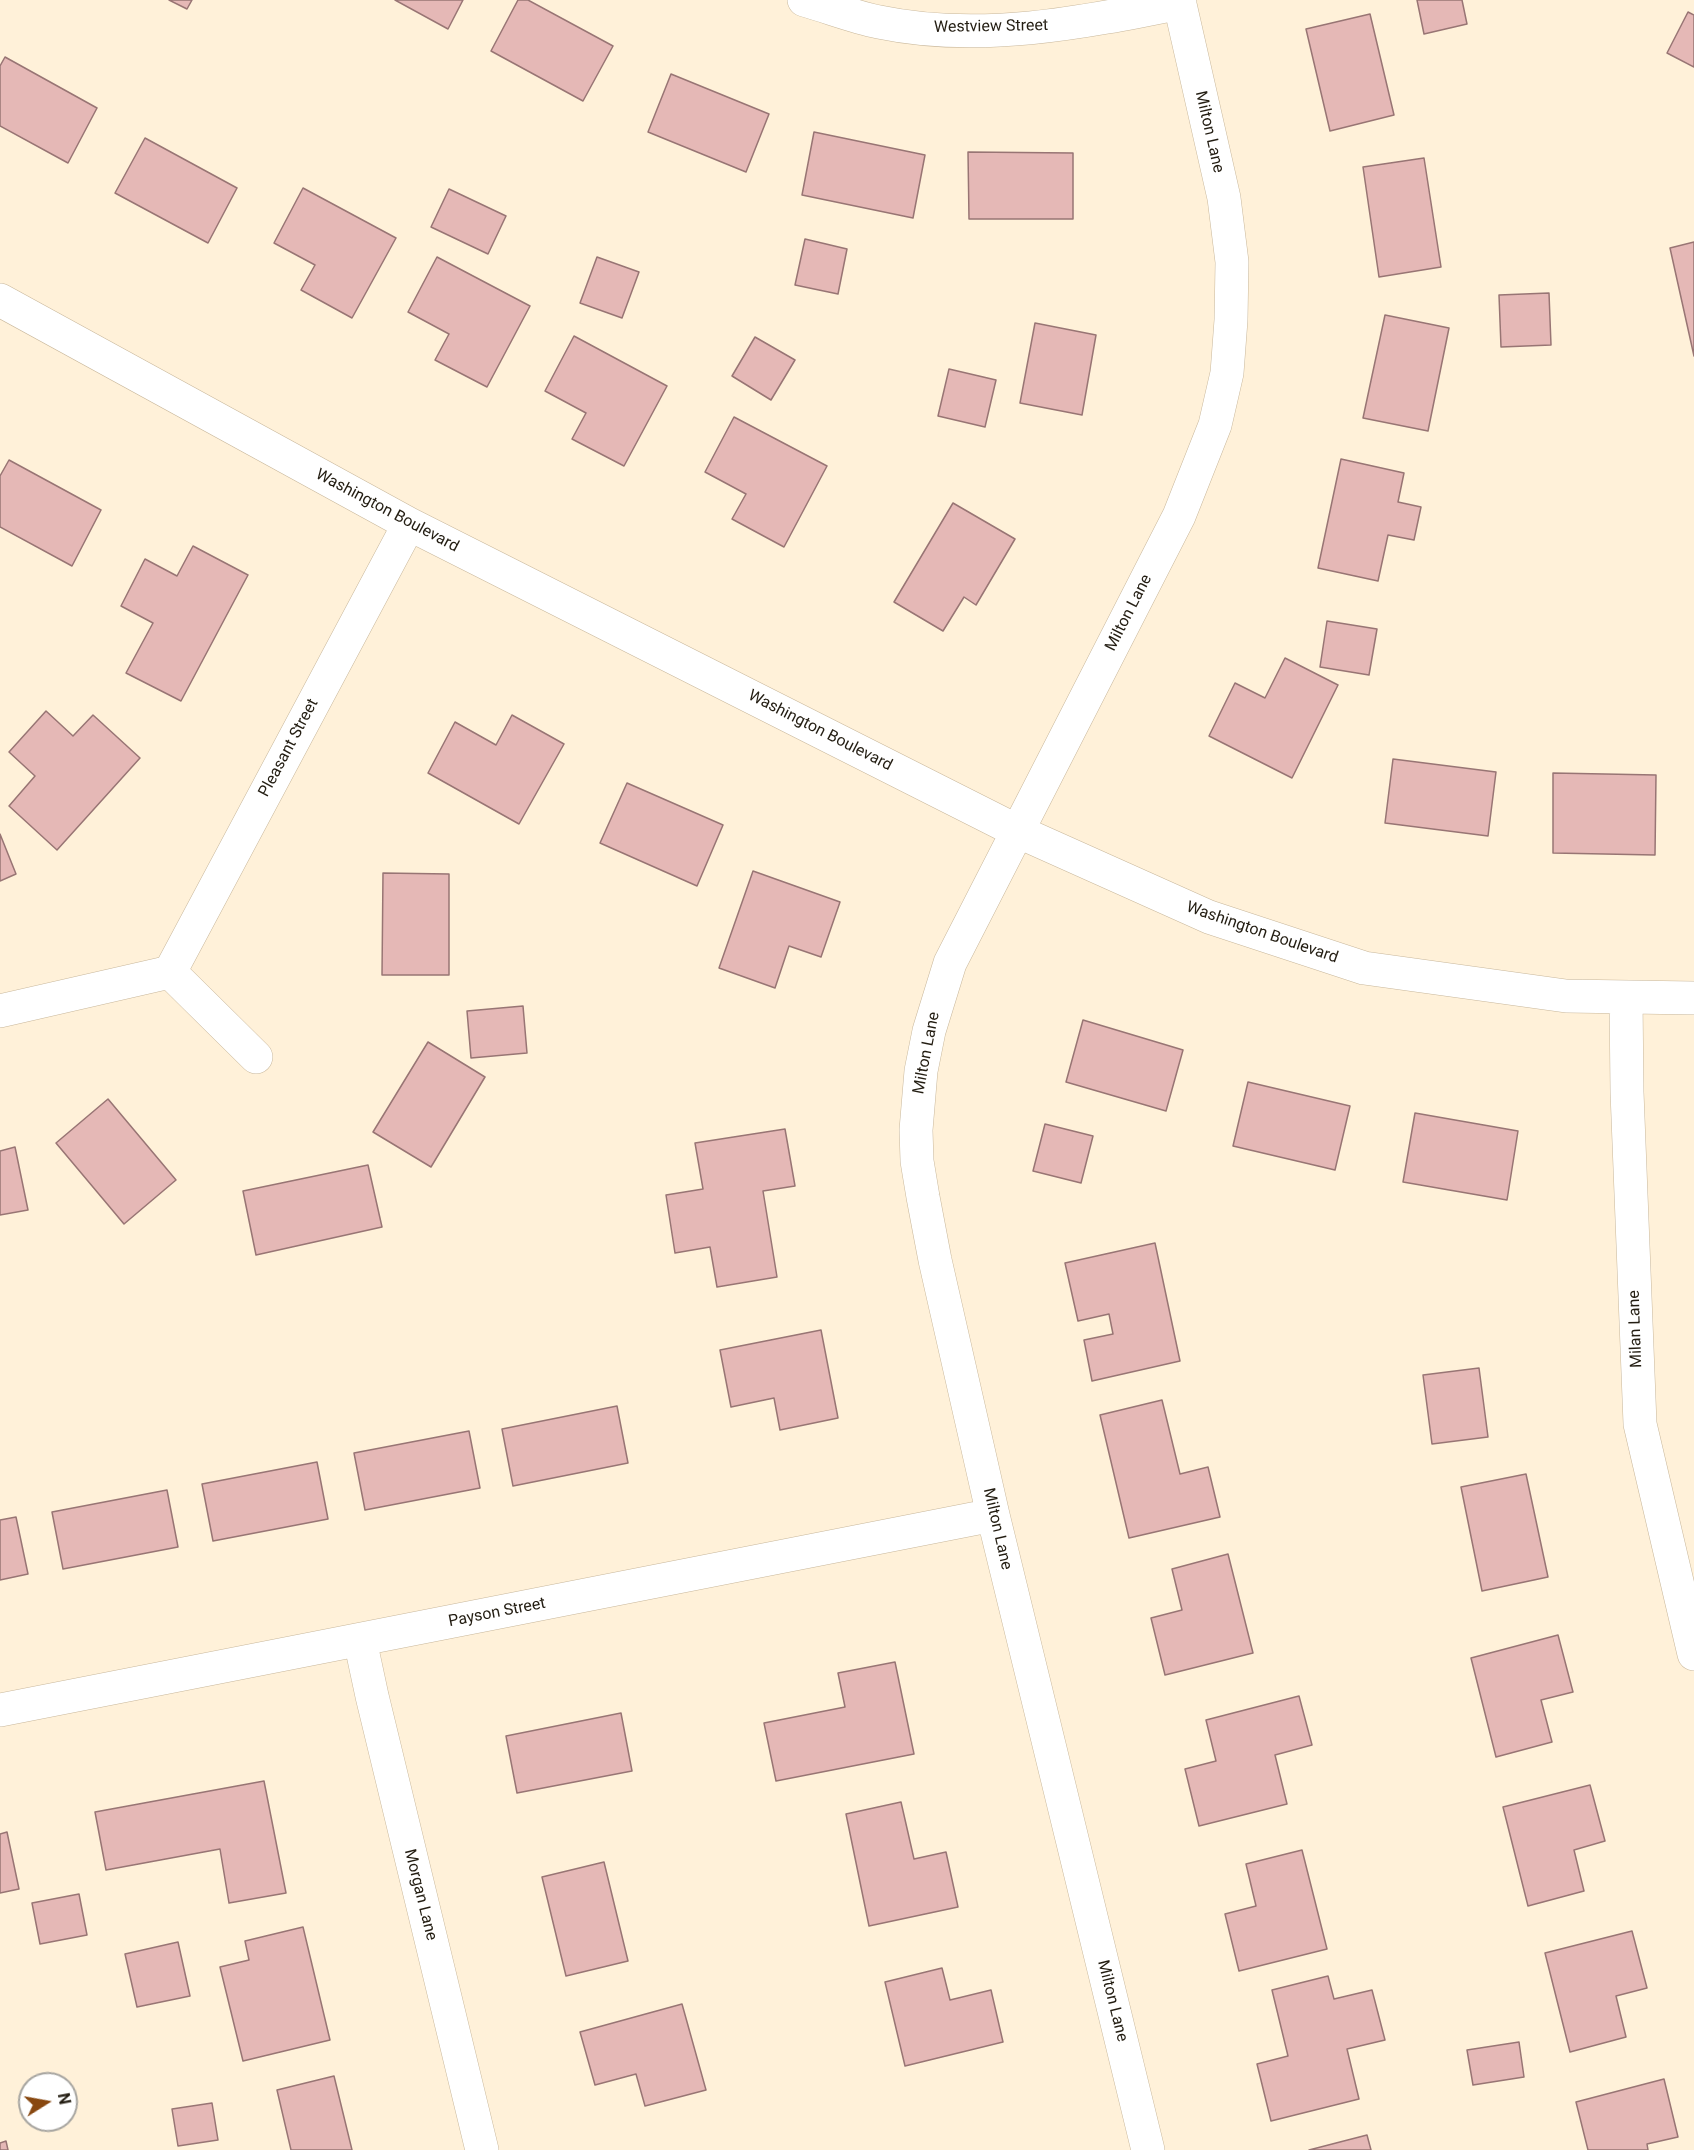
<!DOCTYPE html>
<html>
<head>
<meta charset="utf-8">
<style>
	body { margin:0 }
	#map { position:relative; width:1694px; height:2150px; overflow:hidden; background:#fff1d9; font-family:Roboto,sans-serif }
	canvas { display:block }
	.north { position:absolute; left:18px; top:2072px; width:60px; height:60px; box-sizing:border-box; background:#fff; border:2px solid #a7a5a0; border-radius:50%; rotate:79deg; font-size:16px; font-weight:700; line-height:24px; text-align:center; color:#231d12 }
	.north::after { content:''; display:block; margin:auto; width:21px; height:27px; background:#884810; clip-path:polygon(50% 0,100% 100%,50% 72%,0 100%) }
</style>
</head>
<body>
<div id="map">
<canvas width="1694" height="2150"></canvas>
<div class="north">N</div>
</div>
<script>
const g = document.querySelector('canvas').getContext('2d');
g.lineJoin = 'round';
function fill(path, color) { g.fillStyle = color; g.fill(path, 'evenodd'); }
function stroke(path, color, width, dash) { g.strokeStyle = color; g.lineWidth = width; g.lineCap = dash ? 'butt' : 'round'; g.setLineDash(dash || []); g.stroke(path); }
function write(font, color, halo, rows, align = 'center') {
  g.font = font + ' Roboto,sans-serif'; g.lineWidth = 4.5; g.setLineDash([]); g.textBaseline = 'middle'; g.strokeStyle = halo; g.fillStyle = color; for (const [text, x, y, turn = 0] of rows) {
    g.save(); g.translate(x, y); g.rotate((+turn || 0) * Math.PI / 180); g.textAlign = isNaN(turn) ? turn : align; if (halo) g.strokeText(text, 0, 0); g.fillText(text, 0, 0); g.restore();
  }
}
const building = new Path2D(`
	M169 0H192L187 9Z
	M395 0H463L448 29Z
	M518 0H528L613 46 583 101 491 51Z
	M1417 0H1462L1467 24 1424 34Z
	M1688 12 1694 15V67L1667 53Z
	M1370 14 1394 115 1330 131 1306 29Z
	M5 57 97 108 68 163 0 126V66Z
	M671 74 769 114 746 172 648 132Z
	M814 132 925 155 913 218 802 195Z
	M145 138 237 188 208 243 115 193Z
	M968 152 1073 153V219H969Z
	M1424 158 1441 267 1379 277 1363 167Z
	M303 188 396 238 352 318 301 290 315 265 274 243Z
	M449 189 506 216 488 254 431 227Z
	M805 239 847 249 838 294 795 285Z
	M1694 242V356L1670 248Z
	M437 257 530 306 487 387 435 360 449 334 408 312Z
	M597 257 639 272 622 318 580 303Z
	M1549 293 1551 345 1501 347 1499 295Z
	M1385 315 1449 328 1428 431 1363 418Z
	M1035 323 1096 335 1082 415 1020 403Z
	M574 336 667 386 624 466 572 439 586 413 545 391Z
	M755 337 795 360 771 400 732 376Z
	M949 369 996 380 985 427 938 416Z
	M734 417 827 466 784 547 732 519 746 494 705 472Z
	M1341 459 1404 473 1398 502 1421 507 1414 540 1388 535 1378 581 1318 568Z
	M9 460 101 510 72 566 0 527V476Z
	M953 503 1015 539 976 605 964 597 943 631 894 602Z
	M193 546 248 575 181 701 126 673 153 623 121 606 145 559 177 576Z
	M1327 621 1377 629 1369 675 1320 667Z
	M1285 658 1338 685 1292 778 1209 736 1235 683 1265 698Z
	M46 711 73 736 93 715 140 758 57 850 9 806 35 776 9 752Z
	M512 715 564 744 519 824 428 773 455 722 496 745Z
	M1393 759 1496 772 1488 836 1385 823Z
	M1553 773 1656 775 1655 855 1553 853Z
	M627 783 723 825 697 886 600 843Z
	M0 834 16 874 0 881Z
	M753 871 840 902 821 957 789 946 775 988 719 968Z
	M383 873 449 874V975H382Z
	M523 1006 527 1053 471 1058 467 1011Z
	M1083 1020 1183 1050 1166 1111 1066 1082Z
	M428 1042 485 1077 431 1167 373 1132Z
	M1248 1082 1350 1106 1335 1170 1233 1146Z
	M108 1099 176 1180 124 1224 56 1143Z
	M1415 1113 1518 1131 1507 1200 1403 1182Z
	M1045 1124 1093 1136 1081 1183 1033 1171Z
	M785 1129 795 1186 763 1191 777 1277 717 1287 710 1247 675 1253 666 1195 703 1189 695 1143Z
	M15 1147 28 1210 0 1215V1151Z
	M368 1165 382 1227 256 1255 243 1191Z
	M1155 1243 1180 1361 1092 1381 1084 1340 1113 1334 1109 1314 1078 1321 1065 1263Z
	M821 1330 838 1418 780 1430 774 1398 731 1407 720 1350Z
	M1479 1368 1488 1437 1432 1444 1423 1375Z
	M1162 1400 1180 1474 1208 1467 1220 1517 1129 1538 1100 1415Z
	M617 1406 628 1463 513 1486 502 1429Z
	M469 1431 480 1488 365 1510 354 1453Z
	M317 1462 328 1519 213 1541 202 1484Z
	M1526 1474 1548 1577 1482 1591 1461 1487Z
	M167 1490 178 1547 63 1569 52 1512Z
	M16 1517 28 1574 0 1580V1520Z
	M1228 1554 1253 1653 1165 1675 1151 1618 1182 1610 1172 1569Z
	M1558 1635 1573 1692 1541 1700 1552 1742 1496 1757 1471 1658Z
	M895 1662 914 1754 776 1781 764 1723 845 1707 838 1673Z
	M1299 1696 1312 1745 1275 1755 1287 1804 1199 1826 1185 1769 1216 1761 1206 1720Z
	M621 1713 632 1771 517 1793 506 1736Z
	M264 1781 286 1893 229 1903 220 1849 106 1870 95 1812Z
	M1590 1785 1605 1841 1574 1850 1584 1891 1528 1906 1503 1807Z
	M901 1802 914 1859 946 1852 958 1907 869 1926 846 1814Z
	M7 1832 19 1889 0 1893V1834Z
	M1302 1850 1327 1949 1239 1971 1225 1914 1256 1906 1246 1864Z
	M604 1862 628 1961 566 1976 542 1877Z
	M79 1894 87 1935 40 1944 32 1903Z
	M303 1927 330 2040 243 2061 220 1967 249 1960 245 1941Z
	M1632 1931 1647 1988 1616 1996 1626 2037 1570 2052 1545 1953Z
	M178 1942 190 1996 137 2007 125 1954Z
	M942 1968 950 2000 991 1990 1003 2042 905 2066 885 1982Z
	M1328 1976 1334 1999 1372 1990 1385 2040 1347 2049 1359 2099 1271 2121 1257 2064 1288 2056 1272 1990Z
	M682 2004 706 2090 645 2106 636 2074 595 2085 580 2032Z
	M1519 2042 1524 2077 1473 2085 1467 2050Z
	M334 2076 352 2150H291L277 2090Z
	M1664 2079 1678 2137 1647 2144 1648 2150H1588L1576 2102Z
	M212 2103 218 2140 178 2146 172 2109Z
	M1367 2135 1371 2150H1309Z
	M6 2141 8 2150H0V2143Z`);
fill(building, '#e5b8b6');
stroke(building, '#987574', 1.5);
const street = new Path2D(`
	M804 0C829 7 854 17 879 22 979 43 1082 23 1180 3
	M0 300 409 524 1017 831 1209 917 1364 968 1566 996 1694 998
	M170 972 256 1057
	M1626 998 1627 1092 1640 1424 1694 1654
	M0 1011 170 972 409 524
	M360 1640 372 1696 482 2150
	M0 1710 993 1515
	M1148 2150 993 1515 935 1260 923 1197 917 1161 916 1130 921 1071 929 1031 950 963 1179 516 1215 425 1227 373 1231 320 1232 262 1224 198 1179 0`);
stroke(street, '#c8b79b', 34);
stroke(street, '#fff', 33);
write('16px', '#231d12', '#fff', [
	["Westview Street",991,27,-1],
	["Milton Lane",1209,132,77],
	["Washington Boulevard",387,511,28],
	["Milton Lane",1129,613,-63],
	["Washington Boulevard",820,731,27],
	["Pleasant Street",289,748,-62],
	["Washington Boulevard",1262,933,19],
	["Milton Lane",927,1053,-79],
	["Milan Lane",1636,1329,-92],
	["Milton Lane",997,1529,77],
	["Payson Street",497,1613,-11],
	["Morgan Lane",420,1895,76],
	["Milton Lane",1112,2001,76]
]);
</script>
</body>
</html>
